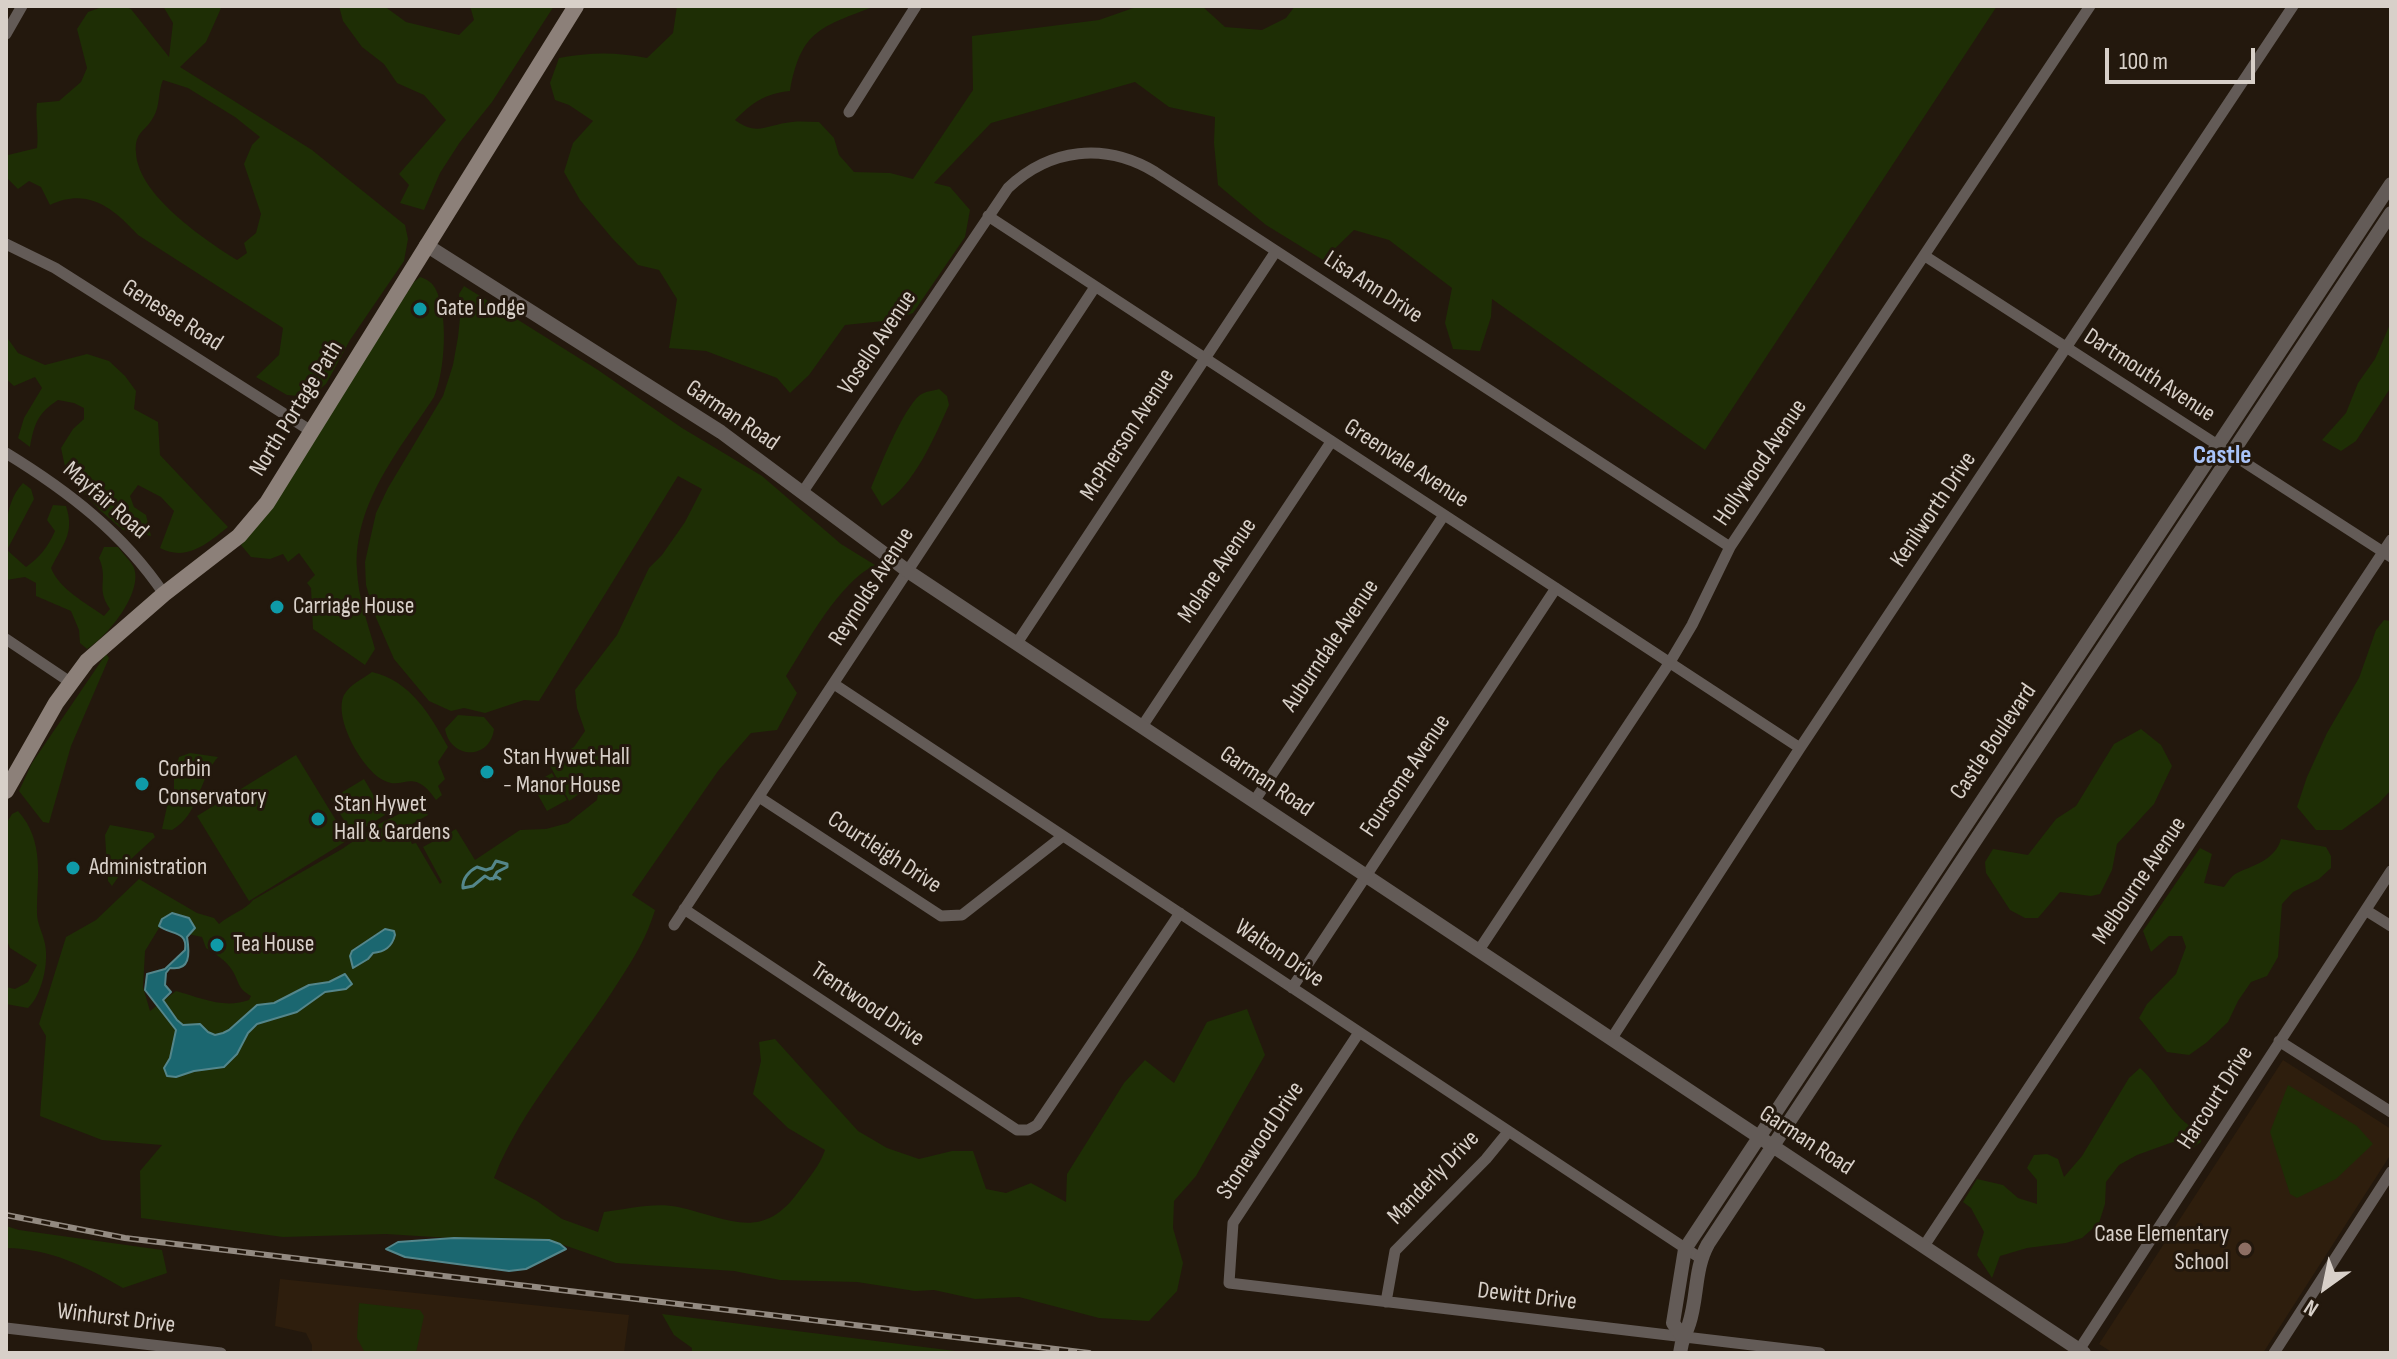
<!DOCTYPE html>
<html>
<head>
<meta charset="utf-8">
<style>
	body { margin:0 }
	#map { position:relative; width:2397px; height:1359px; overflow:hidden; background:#23180d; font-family:"Sofia Sans Condensed",sans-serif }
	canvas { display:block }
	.frame { position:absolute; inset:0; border:8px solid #d8d0c9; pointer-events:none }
	.north { position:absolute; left:2285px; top:1247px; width:80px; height:80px; -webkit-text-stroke:6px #23180d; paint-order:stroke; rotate:213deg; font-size:22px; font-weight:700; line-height:32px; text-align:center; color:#d8d0c9 }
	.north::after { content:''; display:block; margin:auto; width:28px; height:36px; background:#d8d0c9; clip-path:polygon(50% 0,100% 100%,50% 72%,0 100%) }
	.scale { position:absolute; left:2105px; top:48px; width:150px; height:36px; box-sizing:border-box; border:4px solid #d8d0c9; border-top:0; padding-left:10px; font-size:24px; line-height:28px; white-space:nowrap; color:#d8d0c9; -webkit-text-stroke:6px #23180d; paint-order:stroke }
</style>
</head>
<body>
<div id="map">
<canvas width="2397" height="1359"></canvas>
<div class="frame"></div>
<div class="north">N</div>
<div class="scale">100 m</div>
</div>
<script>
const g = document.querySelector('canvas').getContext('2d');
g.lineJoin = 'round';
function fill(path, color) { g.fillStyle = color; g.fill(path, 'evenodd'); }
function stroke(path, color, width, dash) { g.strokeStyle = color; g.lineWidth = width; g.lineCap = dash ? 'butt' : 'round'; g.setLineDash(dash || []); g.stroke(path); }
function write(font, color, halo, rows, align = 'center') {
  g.font = font + ' "Sofia Sans Condensed",sans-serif'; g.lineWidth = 6; g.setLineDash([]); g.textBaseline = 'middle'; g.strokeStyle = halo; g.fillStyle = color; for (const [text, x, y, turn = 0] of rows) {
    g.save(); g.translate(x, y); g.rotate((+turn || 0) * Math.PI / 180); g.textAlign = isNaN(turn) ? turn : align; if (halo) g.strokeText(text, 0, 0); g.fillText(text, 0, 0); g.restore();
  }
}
fill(new Path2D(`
	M2283 1060 2391 1129V1154L2263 1353H2113L2099 1344Z
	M280 1279 629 1315 624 1353H312V1345L306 1333 275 1326Z`), '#2e1e0d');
fill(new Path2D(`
	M105 6H123L131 9 169 57 173 23 163 6H222L206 42 180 67 312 150 405 225 408 239 404 261 350 340 326 384 310 397 287 395 256 377 279 355 283 328 138 235C113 208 88 187 50 205L41 187 29 181 18 189 6 177 8 155 37 148C39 133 35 119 37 103L59 101 81 82 87 68 77 29 88 12ZM163 80 188 88 235 117 260 137 252 145 244 164 261 214 256 233 244 243 247 253 237 260C205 240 138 195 136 153 134 131 146 132 154 116 160 106 158 91 163 80Z
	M339 6H384L406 22 459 35 474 20 470 6H554L492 102 460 142 440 173 424 210 400 203 409 185 399 174 446 120 424 95 397 83 384 64 362 47 343 21Z
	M677 6H875C822 27 801 29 790 91 764 94 753 102 735 120 757 137 768 124 792 122 801 121 810 122 819 122L834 138 839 155 854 172 890 173 913 179 973 90 972 36 1099 20 1139 6H1202L1225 27 1262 30 1286 18 1295 6H1997L1705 450 1492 299 1491 317 1480 351 1453 349 1445 323 1452 288 1389 240 1354 230 1323 260 1266 225 1218 185 1214 143 1215 117 1169 107 1135 82 991 123 934 183 950 187 970 210 965 237 913 313 893 320 845 325 809 375 790 393 777 378 706 351 669 348 677 299 659 270 638 265 612 238 580 200 564 172 573 143 593 121 569 105 555 100 550 83 559 58C591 52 616 52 647 58L673 33Z
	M420 277C426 279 432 282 435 288 449 313 445 372 434 397 400 449 353 504 357 570 358 597 368 624 375 649L365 665 313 629 311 588 307 583 315 575 299 553 288 562 283 554 270 559 251 557 241 545 256 528 414 282Z
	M464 286 598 370 682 428 762 476 841 544 875 565C839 582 807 643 786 676L797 693 777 730 751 733 718 771 632 895 655 910C647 937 634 958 619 981 579 1045 521 1109 494 1178L537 1201 562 1219 598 1232 604 1212C627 1209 656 1202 678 1207 728 1218 762 1243 799 1191 809 1178 820 1165 825 1150L788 1128 753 1094 761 1061 759 1042 775 1039 858 1131 887 1148 919 1159 952 1151H973L986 1189 1006 1193 1031 1183 1066 1202 1067 1174 1124 1083 1145 1060 1174 1083 1207 1022 1247 1009 1265 1055 1196 1176 1174 1201 1173 1228 1183 1263 1177 1291 1149 1321 1099 1318 1019 1297 975 1299 934 1290 915 1291 857 1282 780 1280 734 1271 616 1263 549 1240 499 1241 386 1234 283 1237 141 1218 140 1171 162 1145 102 1140 40 1116 46 1036 39 1024 66 937 96 920 139 879 197 913 214 918 219 924C229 915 247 909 253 900L342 849 377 825 405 811 417 807 428 809 425 811 428 815 410 825 407 834 412 844 416 843 440 884 442 882 423 847 456 829 475 860 520 830 546 829 568 823 597 800 598 794C589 785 578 795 569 801L548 762 574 747 585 731 577 708 575 690 617 635 649 568 662 555 685 522 702 489 678 476 539 701 524 700 485 713 464 708 451 711 429 701 394 659 374 613 366 585 365 562 376 513 388 488 443 396 453 365 458 337 460 318 459 294ZM159 928 202 937 206 948C215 954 226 960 232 970 240 983 237 988 251 996L249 1000C224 1009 201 998 176 991L150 1011 143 987 145 951Z
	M2391 322V387L2356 441 2341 451 2322 440 2346 413 2358 383 2375 359Z
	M6 336 18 353 45 365 87 354 109 361 125 376 136 391 134 409 158 422 160 455 228 527C208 543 187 562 160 548L174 511 161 497 138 485 130 496 134 507 146 515 151 536 123 530 101 511 67 476 61 448 73 429 84 419V408L74 403 58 400C38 413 34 424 30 447L18 438 24 418 42 388 35 377 14 386 6 379Z
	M939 389 947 396 949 405C933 440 915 484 882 506L871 488C880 466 903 409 920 395 926 391 933 391 939 389Z
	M23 483 31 489 34 499 7 550 26 567C40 557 48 547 55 531L47 520 53 505 66 506C75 533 63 544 51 568 59 589 86 603 104 616L110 609C95 587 109 581 99 558L104 547H118C122 553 131 561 134 568 143 593 107 637 87 649L80 643 79 630 71 611 36 596V583L25 577 6 580C6 550 0 507 23 483Z
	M2384 620 2391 621V790L2379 803 2342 830H2316L2297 807 2307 777 2327 733 2359 678 2376 630Z
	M106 654 109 658 71 746 49 823 43 822 19 791 32 763Z
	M372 672C411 681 430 715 448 747L438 762 445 779 438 786 442 795 436 800C412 765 404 792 383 780 362 769 333 718 344 695 350 684 363 679 372 672Z
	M458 715 484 717 494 729C490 761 450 759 445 729Z
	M2141 729 2161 745 2172 766 2154 804 2117 844 2112 870 2100 894 2091 896 2060 892 2038 918H2025L2010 910 1986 873 1985 862 1993 849 2028 855 2056 819 2076 806 2114 744Z
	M190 753 218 757C198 780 200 814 172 830L162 829 168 802 174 792V776L179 757Z
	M296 755 348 840 249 901 197 816Z
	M552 773 567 800 547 811 532 784Z
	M364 779 385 815 353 835 331 799Z
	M18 811C45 841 37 877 37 913 37 924 43 933 45 944 49 963 42 995 28 1008L6 1004V987L15 989 28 982 37 965 10 948 6 938V824L12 814Z
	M110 825 153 833 155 837 130 860 112 886 108 881 105 835Z
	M2281 839 2326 847 2331 856V868L2319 879 2293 892 2282 904 2278 957 2267 976 2251 982 2238 1001 2228 1022 2206 1043 2189 1055 2167 1052 2139 1018 2147 1004 2176 974 2186 947 2182 936H2169L2151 952 2143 931 2200 848 2212 854 2204 883 2224 887C2228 882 2231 876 2237 873 2254 865 2275 860 2281 839Z
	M2140 1068C2163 1089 2170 1116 2199 1132L2201 1142 2191 1149 2173 1142 2137 1155 2119 1165 2106 1182 2105 1204 2099 1223 2082 1238 2066 1243 2027 1248 2000 1256 1992 1278 1977 1255 1984 1232 1971 1208 1963 1202 1977 1179 2003 1185 2018 1198 2037 1204V1180L2027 1168 2034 1155 2047 1154 2058 1159 2064 1177 2082 1156 2129 1078Z
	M2288 1085 2357 1126 2373 1144 2336 1179 2297 1198 2290 1194 2270 1132Z
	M6 1226 19 1230 162 1250 167 1273 123 1288C85 1266 51 1249 6 1248Z
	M359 1303 420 1310 424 1316 416 1353H365L357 1338Z
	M662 1314 971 1353H692V1348L674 1335Z`), '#1e2e05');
const water = new Path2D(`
	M172 913 189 918 195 928 187 937C190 955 190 971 170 968L166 973 165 985 171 992 163 1000 177 1020 183 1025 200 1024 208 1032 215 1035 223 1033 229 1030 257 1005 274 1003 309 985 329 982 345 974 352 984 346 989 325 992 297 1012 257 1024 248 1033 237 1054 224 1067 194 1071 176 1077 167 1076 164 1068 170 1058 176 1030 145 990 147 974 165 969 185 950C188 930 170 935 159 926L162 919Z
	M385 929 394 931 395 935C392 947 385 952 373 953L368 959 353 968 350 956 352 951Z
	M454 1238 549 1240 560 1244 566 1249 526 1269 509 1271 405 1257 386 1249 398 1242Z`);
fill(water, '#1b6770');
stroke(water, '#54868b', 2);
stroke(new Path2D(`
	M493 879 497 872 507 867V864L496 861 492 868 486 870 477 867C469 871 462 879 463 888L473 886 485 876 490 879 497 877 500 879`), '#54868b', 3);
stroke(new Path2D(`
	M6 34 22 6
	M849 112 916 6
	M988 216 1800 748
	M6 244 55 268 311 431
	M1925 256 2391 557
	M6 453C68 491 123 533 164 594
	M802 493 1008 188C1050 148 1105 142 1155 172L1730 547
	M6 639 70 682
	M1017 643 1276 251
	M834 684 1700 1258
	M1143 725 1331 442
	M759 797 941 916 962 915 1063 836
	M1255 800 1444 515
	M684 909 1017 1130H1028L1037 1125 1180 913
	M2367 911 2391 926
	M674 925 1095 287
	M1479 950 1670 662 1692 625 1730 547 2090 6
	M1292 988 1556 588
	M1358 1034 1233 1223 1229 1283 1820 1353
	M1612 1038 1800 748 2293 6
	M2279 1041 2391 1112
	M1924 1246 2391 540
	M1386 1302 1395 1251 1486 1159 1508 1132
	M6 1328 221 1353
	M2077 1353 2391 871
	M2274 1353 2391 1172`), '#635b57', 11);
stroke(new Path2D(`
	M426 245 721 432 909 572 2084 1353
	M1682 1336 1673 1323 1685 1249 2391 184
	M1680 1353C1682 1337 1685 1337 1689 1324 1698 1297 1694 1269 1708 1244L2391 213`), '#635b57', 14);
stroke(new Path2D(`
	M6 791 56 703 87 661 164 594 239 536 267 503 576 6`), '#8c8079', 16);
const rail = new Path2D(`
	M6 1215 125 1238 1089 1353`);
stroke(rail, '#938a81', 6);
stroke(rail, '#23180d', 3, [9]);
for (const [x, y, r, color] of [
	[420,309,8,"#0f9aa8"],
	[277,607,8,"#0f9aa8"],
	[487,772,8,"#0f9aa8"],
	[142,784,8,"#0f9aa8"],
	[318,819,8,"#0f9aa8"],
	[73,868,8,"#0f9aa8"],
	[217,945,8,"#0f9aa8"],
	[2245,1249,8,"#8d6e63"]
]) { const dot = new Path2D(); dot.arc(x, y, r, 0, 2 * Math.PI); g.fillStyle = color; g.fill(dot); stroke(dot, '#23180d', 3); }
write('24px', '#d8d0c9', '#23180d', [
	["Lisa Ann Drive",1373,288,33],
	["Genesee Road",172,316,32],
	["Vosello Avenue",878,343,-56],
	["Dartmouth Avenue",2149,376,33],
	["North Portage Path",297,409,-58],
	["Garman Road",732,416,34],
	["McPherson Avenue",1128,435,-57],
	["Hollywood Avenue",1761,463,-56],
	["Greenvale Avenue",1406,464,33],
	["Mayfair Road",105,501,41],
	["Kenilworth Drive",1934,510,-56],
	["Molane Avenue",1218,571,-56],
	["Reynolds Avenue",872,587,-57],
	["Auburndale Avenue",1331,646,-56],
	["Castle Boulevard",1994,742,-56],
	["Foursome Avenue",1406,776,-56],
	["Garman Road",1266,782,34],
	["Courtleigh Drive",884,853,33],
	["Melbourne Avenue",2140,881,-56],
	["Walton Drive",1279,954,34],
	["Trentwood Drive",867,1005,34],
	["Harcourt Drive",2216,1098,-57],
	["Stonewood Drive",1261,1141,-56],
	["Garman Road",1806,1141,33],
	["Manderly Drive",1434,1178,-46],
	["Dewitt Drive",1527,1297,7],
	["Winhurst Drive",116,1319,7]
]);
write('24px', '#d8d0c9', '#23180d', [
	["Gate Lodge",436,309],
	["Carriage House",293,607],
	["Stan Hywet Hall",503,758],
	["- Manor House",503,786],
	["Corbin",158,770],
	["Conservatory",158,798],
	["Stan Hywet",334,805],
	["Hall & Gardens",334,833],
	["Administration",89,868],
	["Tea House",233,945],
	["Case Elementary",2229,1235,"right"],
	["School",2229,1263,"right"]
], 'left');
write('bold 26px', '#a9c3f8', '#23180d', [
	["Castle",2222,456]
]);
</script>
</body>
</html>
